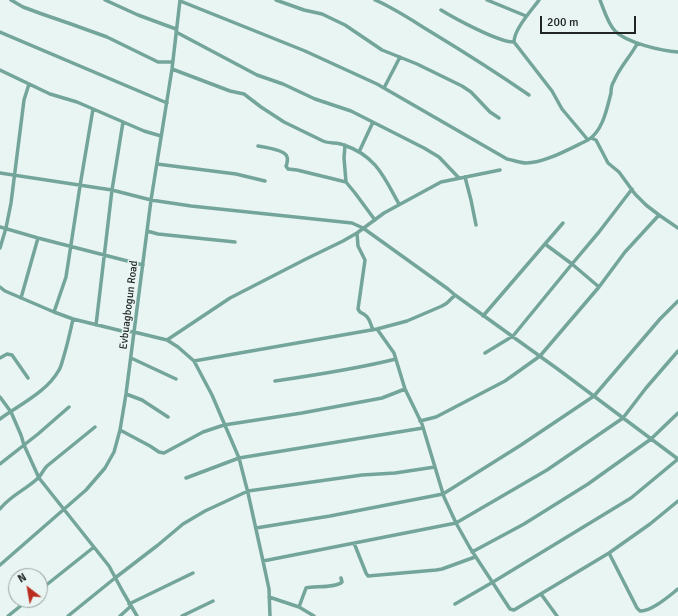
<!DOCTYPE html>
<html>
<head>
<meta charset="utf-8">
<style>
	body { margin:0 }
	#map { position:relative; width:678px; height:616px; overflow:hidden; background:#e8f5f2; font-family:Signika,sans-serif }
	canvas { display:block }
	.north { position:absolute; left:8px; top:568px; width:40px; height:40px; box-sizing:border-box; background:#e8f5f2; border:1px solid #98a2a0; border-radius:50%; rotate:329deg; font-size:11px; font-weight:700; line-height:16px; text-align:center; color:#202524 }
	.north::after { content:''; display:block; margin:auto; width:14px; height:18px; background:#ba2d1e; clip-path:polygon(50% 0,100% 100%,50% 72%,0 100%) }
	.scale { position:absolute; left:540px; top:16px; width:96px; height:18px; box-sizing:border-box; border:2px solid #202524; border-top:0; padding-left:5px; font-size:12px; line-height:14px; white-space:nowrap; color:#202524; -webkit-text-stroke:3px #e8f5f2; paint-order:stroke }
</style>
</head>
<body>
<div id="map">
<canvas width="678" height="616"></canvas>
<div class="north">N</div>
<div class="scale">200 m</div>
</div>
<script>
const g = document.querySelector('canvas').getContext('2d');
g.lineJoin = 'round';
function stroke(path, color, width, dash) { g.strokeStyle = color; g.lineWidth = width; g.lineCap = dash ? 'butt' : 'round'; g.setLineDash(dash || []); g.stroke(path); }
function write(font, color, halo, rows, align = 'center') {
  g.font = font + ' Signika,sans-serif'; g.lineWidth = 3; g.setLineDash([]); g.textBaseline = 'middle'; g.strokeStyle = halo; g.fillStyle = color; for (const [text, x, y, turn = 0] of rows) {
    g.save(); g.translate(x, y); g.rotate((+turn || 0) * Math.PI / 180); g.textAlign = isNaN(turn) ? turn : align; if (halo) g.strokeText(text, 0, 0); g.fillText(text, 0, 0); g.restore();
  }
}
stroke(new Path2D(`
	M11 0 23 7 42 14 71 24 107 37 158 62H173
	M105 0 138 15 176 29
	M276 0 304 10 322 14 345 25 382 50 417 64 462 86 471 92 490 112 499 118
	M375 0C394 8 413 21 431 32 464 52 497 73 529 95
	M487 0 526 16
	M539 0C532 10 514 29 514 42L552 91 562 109 588 140
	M600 0C604 10 608 24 615 31 627 43 662 51 678 52
	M180 1 305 51 377 84 507 159C513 160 520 163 526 163 545 163 571 148 588 140 603 131 607 108 611 93 611 89 612 84 614 81 620 67 630 57 637 44
	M441 10C454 18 500 43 514 42
	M0 32 167 103
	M176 32 257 75 283 84 315 99 351 111 424 148 439 157 459 178
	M172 69 230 91 244 94 261 107 284 122 323 141C330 144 337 142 344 145 376 156 384 177 399 204
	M0 70 50 94 77 102 144 131 161 136
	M384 88 400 57
	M591 138 596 140 608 163 619 172 635 194 646 205 659 215 678 228
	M345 145 344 158 346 182
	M258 146C264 147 286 150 287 157 288 159 287 164 286 166L288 169 297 170 346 182 355 193 375 220
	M359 152 373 122
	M157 164 236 174 265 181
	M0 173 112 190 151 200 191 206 352 223 363 228 448 289 455 295 447 303 442 306 407 321 377 329 194 361
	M465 177 471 200 476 225
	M0 227 38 238 143 265
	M147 231 158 234 235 242
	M357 233 358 246 365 260 358 309C360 314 362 312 365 315 370 318 371 326 373 330
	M545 244 572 264 599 287
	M0 248 6 228 11 203 24 100 29 84
	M0 287 5 291 54 312 73 319 122 331 134 332 167 340 178 347 194 361 212 395 239 458 248 493 263 561 269 589 270 616
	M455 295 559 370 678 459
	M21 298 38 238
	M54 312 66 277 80 186 93 109
	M483 316 563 223
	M96 325 112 190 123 122
	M167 340 230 298 306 259 343 241 357 233 384 213 441 182 500 170
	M678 351 646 388 623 418 547 470 456 523 470 548 508 606 510 609 514 610 609 553 650 524 678 501
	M485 353 513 336 572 264 599 232 632 189
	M0 358 7 354 12 355 28 378
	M131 358 176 379
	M275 381C316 375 356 369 396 359
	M126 394 142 400 168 417
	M0 397 11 412 21 435 24 445 39 478 109 566 123 592 137 616
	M0 419C19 405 47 392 59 370 61 367 62 362 63 359 67 346 70 333 73 319
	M420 421 436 417 505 381 540 356 599 287 625 252 659 215
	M120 430 150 446 159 452 164 453 203 432 224 425 302 413 382 398 405 389
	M0 464 38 434 69 407
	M186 478 239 458 423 428
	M0 509C10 496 25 490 37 479 41 476 43 470 47 466L95 427
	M256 528 330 516 443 494 521 445 594 396 660 319 678 301
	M354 543 366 573 368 576 436 570 442 569 475 557
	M472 552 524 524 588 484 651 439 678 413
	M609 553 637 608 640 611C651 612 669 596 678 589
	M263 561 456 523 444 497 422 424 405 389 394 353 377 329
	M0 565 86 490 105 468 114 452 120 430 126 394 151 200 172 69 180 0
	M40 590 94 547
	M541 594 557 616
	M269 597 299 607 314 616
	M129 604 193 573
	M455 604 493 582 631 498 678 459
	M299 607 306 588C315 586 336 588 342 582L341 578
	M8 616 28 600
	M68 616 115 578 158 545 183 524 205 511 248 491 362 475 395 473 435 467
	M120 616 131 606
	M182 616 213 601`), '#74a59b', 3.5);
write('11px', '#202524', '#e8f5f2', [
	["Evbuagbogun Road",129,305,-83]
]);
</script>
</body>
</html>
